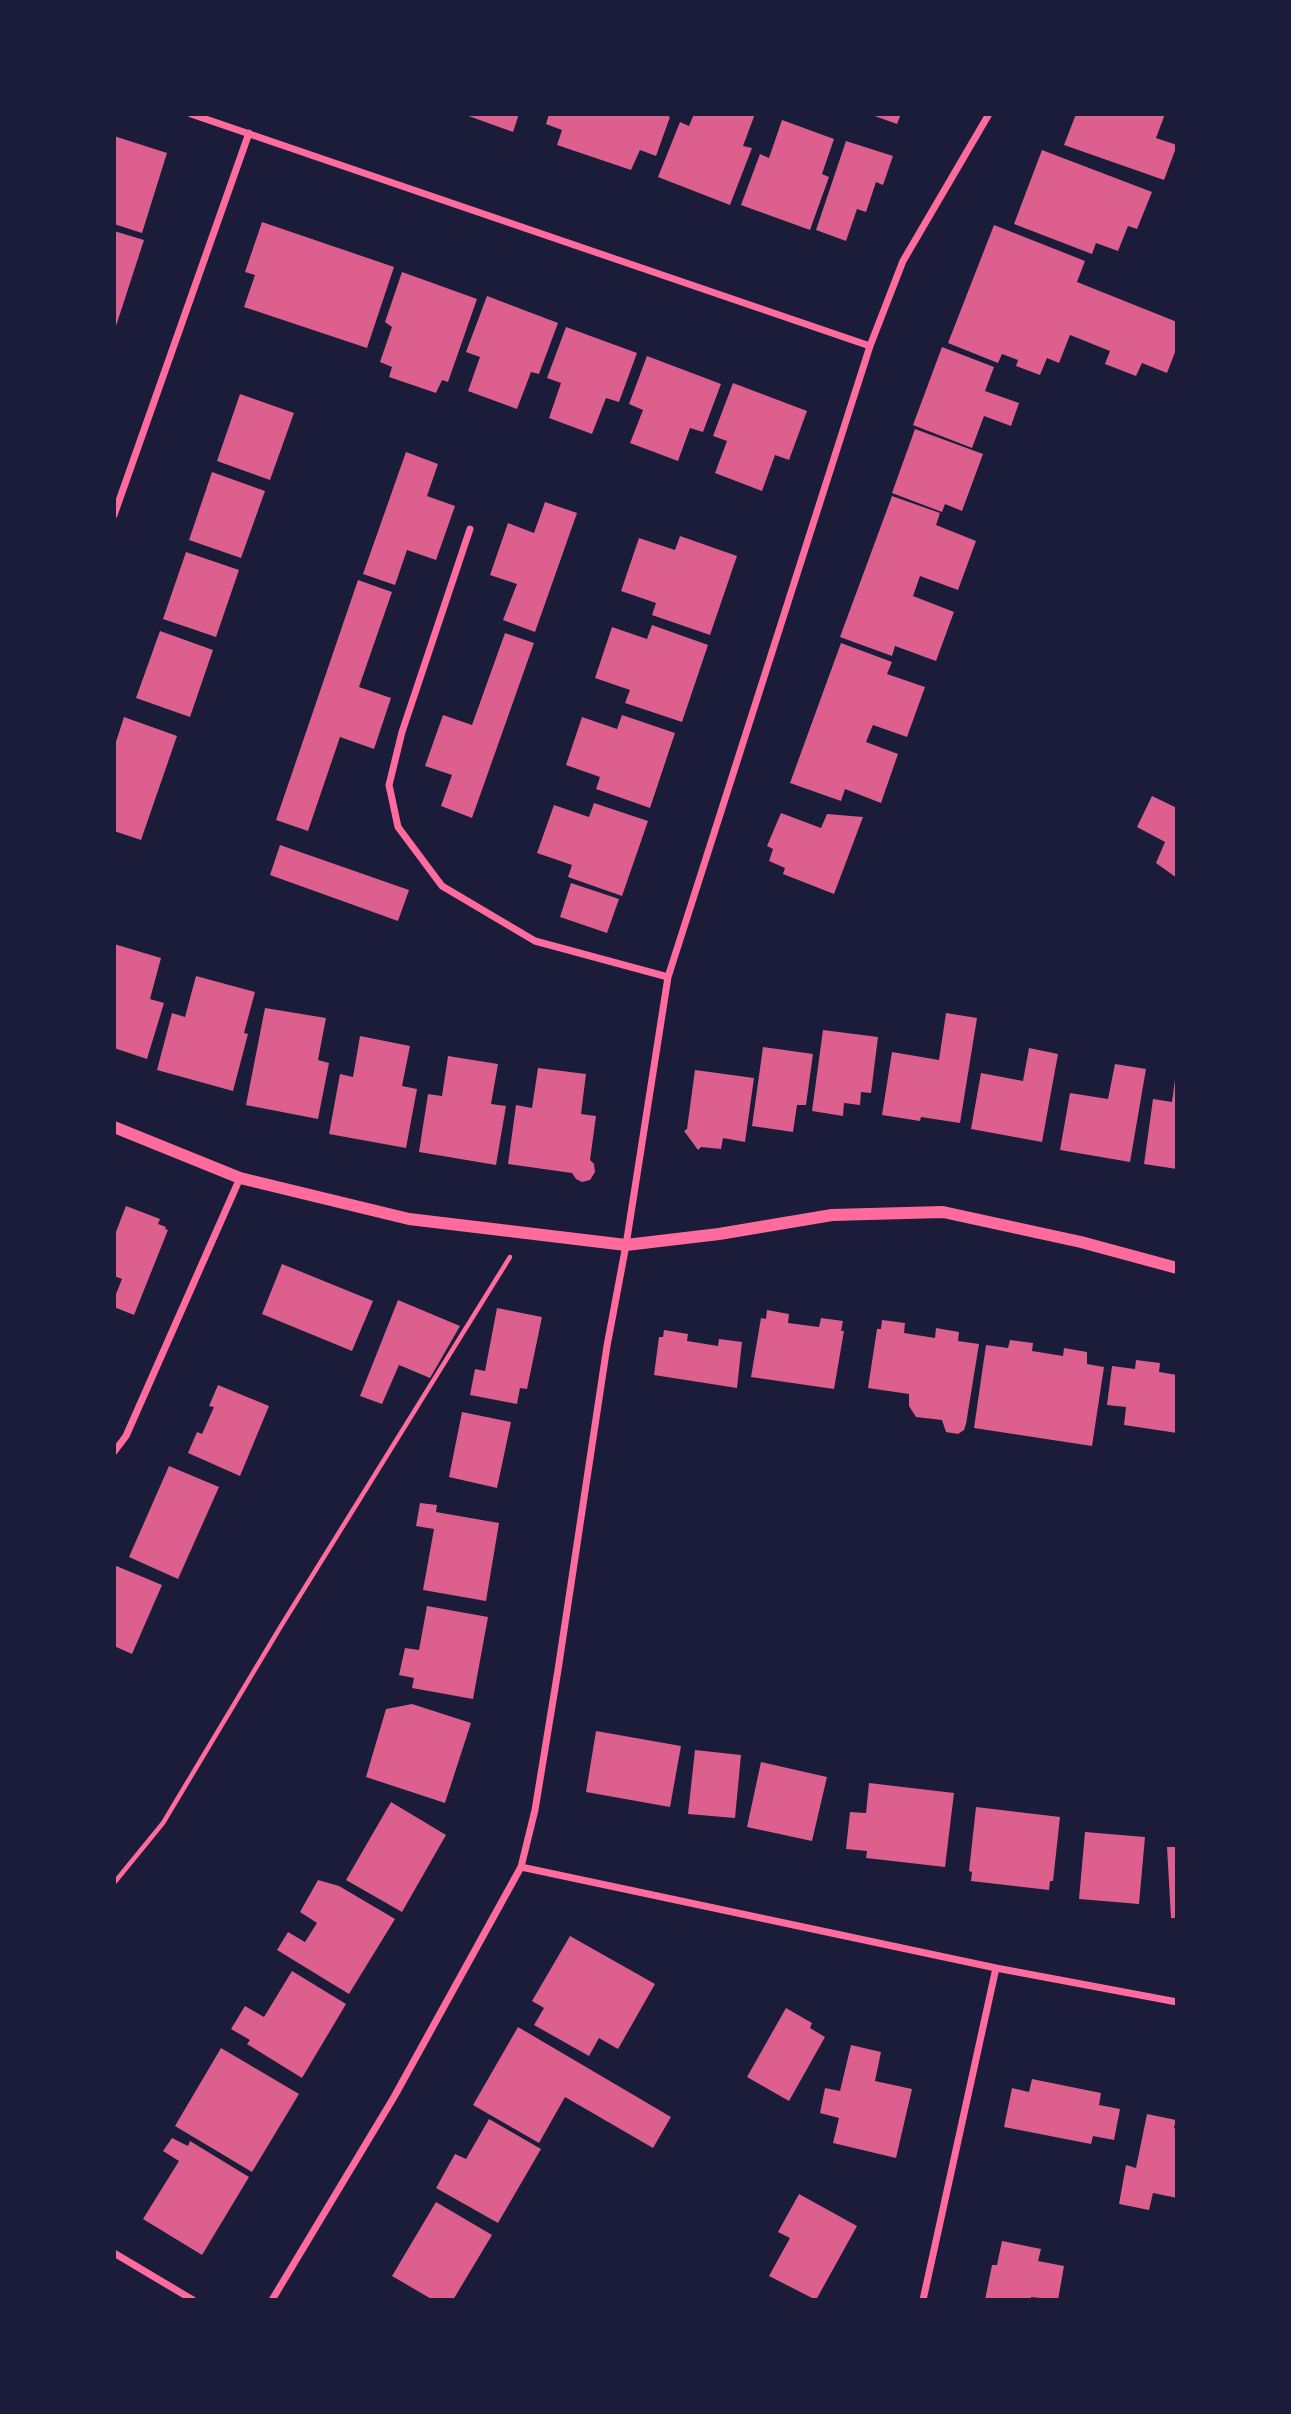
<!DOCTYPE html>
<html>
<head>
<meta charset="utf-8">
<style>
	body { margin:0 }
	#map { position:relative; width:1291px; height:2414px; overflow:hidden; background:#1b1b3a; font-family:"Crimson Pro",serif }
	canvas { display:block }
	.frame { position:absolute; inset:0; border:116px solid #1b1b3a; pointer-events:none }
</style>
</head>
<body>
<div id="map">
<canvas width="1291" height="2414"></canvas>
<div class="frame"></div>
</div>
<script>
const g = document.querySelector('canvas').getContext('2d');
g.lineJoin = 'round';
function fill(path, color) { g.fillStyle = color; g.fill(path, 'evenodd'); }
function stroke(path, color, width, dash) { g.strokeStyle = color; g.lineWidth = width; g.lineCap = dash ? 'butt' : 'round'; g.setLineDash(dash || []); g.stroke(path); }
fill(new Path2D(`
	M463 114H519L513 132Z
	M549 114H663L670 117 656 156 640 150 631 170 557 145 562 130 546 124Z
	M694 114H755L743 146 752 148 730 205 658 177 680 122 689 126Z
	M869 114H901L897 124Z
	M1076 114H1165L1156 138 1177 145 1164 180 1064 145Z
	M782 120 834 139 822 174 829 177 810 230 741 205 760 154 769 158Z
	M114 136 167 153 142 233 114 224Z
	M846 141 893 156 883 185 876 182 866 212 857 209 846 241 816 230Z
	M1042 150 1152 192 1137 229 1128 226 1118 251 1096 243 1092 254 1014 224Z
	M262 222 394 267 367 348 244 307 255 275 245 272Z
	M994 225 1085 261 1077 282 1177 322V347L1167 373 1142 363 1136 376 1105 364 1110 351 1070 335 1059 363 1047 358 1040 375 1016 366 1018 360 1002 354 998 363 948 343Z
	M114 231 144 240 116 326 114 325Z
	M402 272 477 299 448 382 442 380 436 393 389 377 392 367 380 362 392 327 385 322Z
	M487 296 558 323 539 374 531 372 517 409 468 391 480 357 466 352Z
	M566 327 637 353 619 402 606 398 592 434 549 418 561 383 547 378Z
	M942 347 994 367 985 391 1019 403 1011 426 984 416 972 448 913 425Z
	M647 356 721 384 703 432 690 428 678 461 630 443 643 410 629 404Z
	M733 383 807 411 789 460 775 455 762 491 715 473 727 441 713 436Z
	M240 394 294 413 270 480 217 461Z
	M915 429 983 454 962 511 945 504 942 512 892 493Z
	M406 452 438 464 427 496 455 506 436 560 407 550 395 585 363 574Z
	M212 472 265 491 241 558 189 540Z
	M892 496 940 513 936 525 976 541 958 590 920 576 913 596 954 612 936 661 895 646 892 656 840 637Z
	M545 502 577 513 535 632 503 620 517 584 490 575 508 523 534 533Z
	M680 536 737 556 710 635 652 615 656 603 621 591 639 538 675 550Z
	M186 552 239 570 216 637 163 619Z
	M358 580 392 592 359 687 391 698 374 749 340 737 308 831 276 820Z
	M652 625 708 645 682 722 625 703 630 690 595 678 612 627 647 639Z
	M160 631 213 650 190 717 136 698Z
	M505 633 534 643 472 818 441 806 452 775 425 766 443 715 472 725Z
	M841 643 892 662 887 674 925 687 907 737 873 725 870 732 866 742 898 754 881 803 845 789 841 801 790 783Z
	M622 715 675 733 650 808 596 789 600 777 566 765 582 717 617 729Z
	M124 717 177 736 141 840 114 831V748Z
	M1152 796 1177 808V878L1156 863 1165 842 1137 827Z
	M594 803 648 821 622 896 568 877 572 865 537 853 554 805 589 817Z
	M781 813 821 828 827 814 863 817 834 894 783 874 785 868 769 861 773 849 767 846Z
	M280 845 409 890 398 921 270 875Z
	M571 883 619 899 607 933 560 917Z
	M114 944 161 958 150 999 164 1003 147 1059 114 1048Z
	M196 976 255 992 244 1033 248 1034 233 1091 157 1070 172 1013 185 1017Z
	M265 1008 326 1018 318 1060 329 1063 318 1119 246 1105Z
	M946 1013 977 1018 960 1123 921 1117 920 1121 882 1115 892 1052 939 1060Z
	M823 1030 878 1037 871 1093 861 1092 860 1105 844 1103 843 1116 812 1111Z
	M360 1036 410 1046 402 1086 417 1089 406 1148 329 1134 340 1074 353 1077Z
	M763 1047 813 1054 806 1105H797L793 1132 752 1126Z
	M1029 1048 1058 1054 1042 1142 971 1129 981 1073 1023 1081Z
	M448 1056 498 1064 491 1104 506 1106 496 1165 419 1152 428 1094 442 1096Z
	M1115 1064 1146 1069 1130 1162 1060 1150 1070 1093 1108 1099Z
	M538 1068 586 1074 581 1114 596 1116 590 1160 594 1164 595 1172 590 1180 582 1182 576 1179 572 1173 508 1164 516 1105 532 1108Z
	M695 1070 754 1078 745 1142 723 1138 721 1149 701 1147 698 1150 684 1131 687 1129Z
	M1176 1072 1177 1169 1144 1164 1153 1099 1172 1102Z
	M126 1206 160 1219 158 1224 166 1227 165 1229 168 1230 134 1315 114 1307V1299L122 1279 114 1276V1237Z
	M282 1264 373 1301 352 1351 262 1314Z
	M398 1300 460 1326 430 1378 399 1365 382 1404 360 1396Z
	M497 1308 542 1317 527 1389 520 1388 517 1404 470 1395 475 1369 485 1371Z
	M767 1310 789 1314 788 1323 819 1327 821 1318 843 1321 841 1331H844L834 1389 751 1377 761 1318 766 1319Z
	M882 1320 905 1323 904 1333 935 1338 936 1328 959 1332 958 1341 979 1344 966 1424 964 1430 958 1434 946 1432 942 1420 916 1417 909 1406V1394L868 1388 877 1329H881Z
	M664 1330 688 1334 687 1341 718 1346 719 1339 742 1342 737 1388 654 1375 659 1337H663Z
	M1010 1340 1033 1343 1032 1351 1063 1356 1064 1348 1087 1352V1364L1104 1367 1092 1446 974 1428 986 1345 1008 1348Z
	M1136 1360 1160 1363 1159 1372 1177 1375V1433L1124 1425 1126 1407 1107 1405 1112 1366 1135 1369Z
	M218 1385 269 1406 240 1476 188 1453 197 1432 202 1434 214 1407 209 1406Z
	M462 1412 511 1422 497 1488 449 1477Z
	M169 1466 219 1487 178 1579 129 1557Z
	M420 1503 437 1505 436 1512 499 1523 486 1601 423 1590 434 1529 416 1526Z
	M114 1565 162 1585 132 1654 114 1646Z
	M427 1606 488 1617 473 1699 412 1688 414 1678 399 1675 405 1648 419 1650Z
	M412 1704 471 1723 445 1803 366 1777 386 1709Z
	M596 1731 681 1746 670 1807 586 1792Z
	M695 1750 741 1755 735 1818 688 1814Z
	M761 1762 827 1777 812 1841 747 1827Z
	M869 1783 954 1793 945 1867 866 1858 867 1851 846 1849 850 1812 866 1813Z
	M391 1802 446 1835 402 1912 346 1880Z
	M976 1807 1060 1817 1053 1881H1050L1049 1890 971 1881 972 1872 969 1871Z
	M1085 1832 1145 1837 1139 1904 1079 1899Z
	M1167 1847H1177V1918H1171Z
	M318 1880 339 1886 395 1919 349 1994 277 1950 288 1932 305 1942 317 1923 300 1912Z
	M570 1936 655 1984 618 2049 599 2038 589 2056 534 2025 544 2008 532 2001Z
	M292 1971 346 2004 302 2078 247 2044 250 2040 231 2029 245 2006 264 2017Z
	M786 2008 812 2023 810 2028 825 2037 789 2101 747 2077Z
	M518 2027 671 2117 653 2148 565 2097 539 2143 473 2105Z
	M851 2045 881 2052 875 2081 912 2089 896 2158 833 2143 839 2118 820 2113 825 2088 840 2091Z
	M221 2048 299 2094 252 2172 175 2126Z
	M1032 2079 1101 2093 1099 2105 1120 2109 1114 2140 1093 2136 1091 2144 1004 2127 1012 2088 1029 2092Z
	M1147 2114 1176 2120 1174 2128 1177 2129V2198L1153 2193 1149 2210 1119 2204 1126 2165 1136 2168Z
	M489 2119 541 2149 498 2223 436 2188 455 2154 466 2159Z
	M172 2138 188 2146 190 2141 249 2177 202 2255 143 2219 179 2161 163 2151Z
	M799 2194 857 2226 816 2300 769 2276 790 2238 778 2232Z
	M436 2202 492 2235 453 2300H433L392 2276Z
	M1002 2241 1041 2249 1038 2261 1064 2266 1058 2300 1031 2297V2300H985L992 2265H997Z`), '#dd5f8e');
stroke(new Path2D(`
	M114 1883 163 1823 281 1626 510 1257`), '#ff6b9d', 4.5);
stroke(new Path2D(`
	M191 114 870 346
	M114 515 249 133
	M470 529 402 732 389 785 398 827 442 886 535 941 668 977
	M114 1452 126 1436 240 1178
	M521 1867 996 1968 1177 2002
	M114 2253 193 2300
	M272 2300 394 2097 521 1867 535 1810 558 1670 607 1346 626 1245 668 977 870 346 903 261 989 114
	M923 2300 996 1968`), '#ff6b9d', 7);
stroke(new Path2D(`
	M114 1127 240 1178 409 1219 626 1245 719 1234 832 1215 943 1212 1081 1242 1177 1268`), '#ff6b9d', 12);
</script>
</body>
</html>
